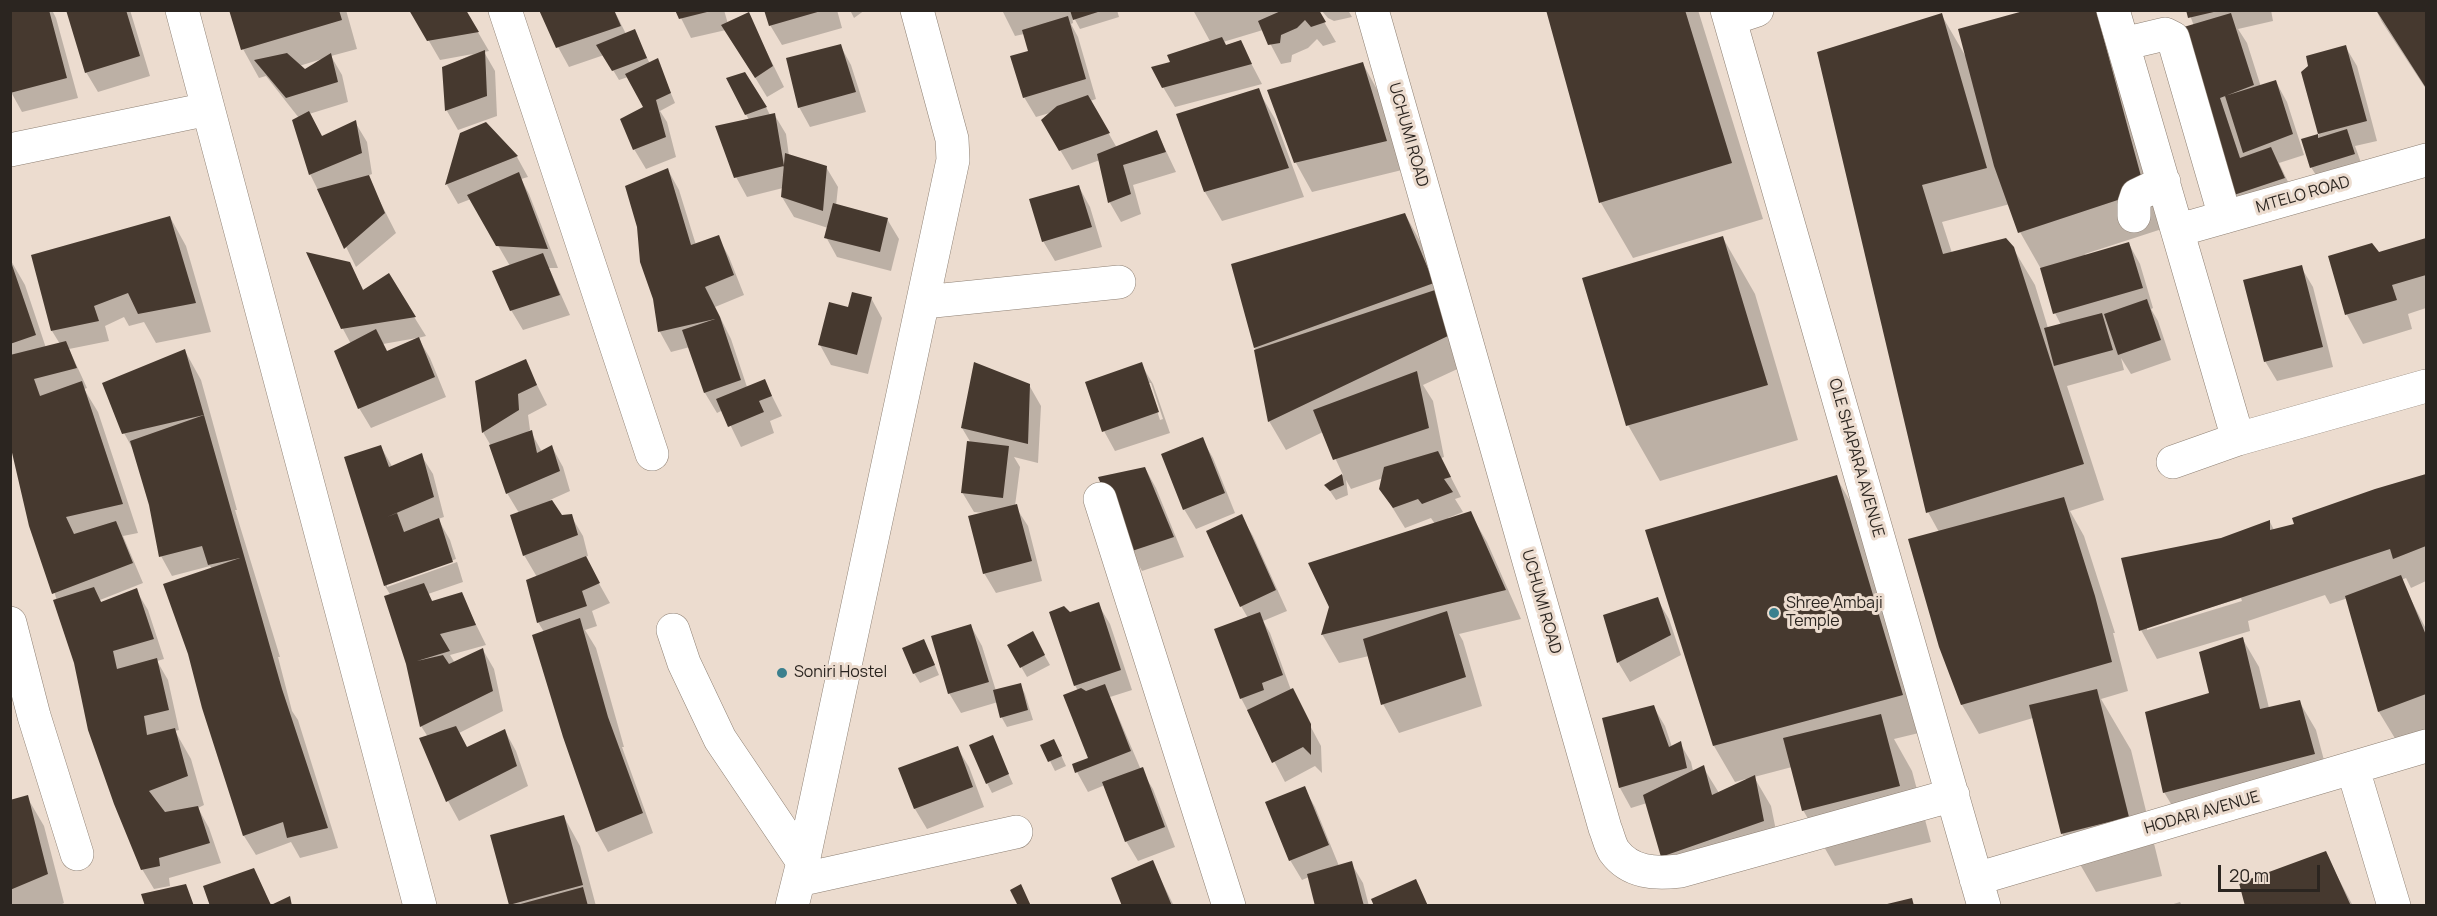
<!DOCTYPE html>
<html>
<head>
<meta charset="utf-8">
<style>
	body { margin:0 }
	#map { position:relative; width:2437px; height:916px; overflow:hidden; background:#ecdccf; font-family:Manrope,sans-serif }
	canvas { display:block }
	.frame { position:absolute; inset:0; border:12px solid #2b2520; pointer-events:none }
	.scale { position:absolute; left:2218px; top:865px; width:102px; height:27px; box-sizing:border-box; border:3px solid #2b2520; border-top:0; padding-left:8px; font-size:18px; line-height:21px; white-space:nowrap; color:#2b2520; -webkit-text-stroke:4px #ecdccf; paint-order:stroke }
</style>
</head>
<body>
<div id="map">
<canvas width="2437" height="916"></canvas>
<div class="frame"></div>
<div class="scale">20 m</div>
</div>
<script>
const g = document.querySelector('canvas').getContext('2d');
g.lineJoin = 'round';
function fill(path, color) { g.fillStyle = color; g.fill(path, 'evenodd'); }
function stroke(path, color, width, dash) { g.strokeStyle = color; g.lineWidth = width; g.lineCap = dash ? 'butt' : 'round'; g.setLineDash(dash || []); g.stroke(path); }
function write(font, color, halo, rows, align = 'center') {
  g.font = font + ' Manrope,sans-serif'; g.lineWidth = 6; g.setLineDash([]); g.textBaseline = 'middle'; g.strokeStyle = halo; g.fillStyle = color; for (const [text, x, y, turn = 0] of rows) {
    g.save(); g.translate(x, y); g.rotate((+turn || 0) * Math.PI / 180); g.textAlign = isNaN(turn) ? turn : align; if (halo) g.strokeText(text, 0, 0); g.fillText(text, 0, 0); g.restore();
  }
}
fill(new Path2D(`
	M10 10H52L56 18 78 98 22 112 11 92Z
	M68 10H130L150 76 98 92 86 72Z
	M231 10H346L357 49 331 56 342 75 348 102 309 114 322 137 355 122 367 142 372 174 367 176 396 233 356 267 310 174 299 118 266 76 259 78 243 49ZM322 59 305 71 299 66Z
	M411 10H465L489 51 484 52 495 71 497 116 458 130 447 111 443 68 473 54 440 60Z
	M614 10 626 34 639 41 650 64 657 60 675 103 660 111 667 122 676 157 646 169 634 149 645 108 628 77 619 80 604 55 569 67 558 47Z
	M677 10H724L728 24 748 14 784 87 767 97 726 30 691 38Z
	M766 10H837L842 28 782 45 770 25Z
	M850 10H865L854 18Z
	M1002 10H1117L1119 17 1080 29 1072 14 1073 23 1071 24 1078 37 1096 99 1090 101 1117 148 1157 132 1176 172 1133 185 1141 214 1121 222 1110 203 1100 160 1072 170 1043 121 1053 112 1036 117 1024 97 1030 52 1024 34 1015 36Z
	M1193 10H1317L1336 42 1323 46 1317 39 1308 48 1292 55 1291 62 1281 64 1263 30 1223 42 1226 47 1240 42 1262 84 1175 107 1163 87 1172 63 1211 43Z
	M1321 10H1348L1352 17 1334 21 1328 18Z
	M1548 10H1698L1763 219 1633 258 1601 203Z
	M2033 10H2100L2165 228 2085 254 2086 256 2129 244 2140 264 2153 308 2151 309 2158 321 2171 360 2131 374 2121 358 2124 370 2067 386 2104 500 2070 511 2084 536 2115 633H2113L2128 691 2101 699 2131 750 2162 876 2096 892 2062 833 2033 718 1979 734 1962 705 1940 646 1939 532 1928 512 1819 53 1941 14 1966 57ZM2010 204 2020 232 2041 269 2055 313 2061 325 2048 328 2035 285 2013 248 1952 253 1942 222Z
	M2188 10H2271L2273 21 2238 29 2247 43 2261 87 2276 82 2287 102 2304 155 2279 163 2300 207 2243 226 2194 26Z
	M2376 10H2426V89L2382 22Z
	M840 45 851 65 866 112 810 127 799 107Z
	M2345 46 2357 66 2377 141 2355 146 2365 174 2323 187 2311 167 2303 140 2319 135 2303 73Z
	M1363 64 1379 93 1402 170 1312 192 1296 163Z
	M728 79 766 107 770 115 774 114 786 134 789 156 826 167 838 187 836 206 887 219 899 239 891 271 837 257 826 237 828 228 794 217 782 197 783 188 747 197 736 177 749 120Z
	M1258 90 1275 119 1304 197 1222 221 1205 192Z
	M486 123 517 157 528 177 521 179 529 194 558 268H549L570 315 523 330 511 310 510 266 471 199 458 204 447 185 461 134Z
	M668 170 679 190 696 245 718 237 729 257 744 295 715 307 731 339 747 387 764 380 782 416 770 421 774 433 741 447 723 410 717 413 705 393 690 347 671 352 660 332 654 299Z
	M1079 187 1090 207 1102 247 1055 261 1043 241Z
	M1405 214 1421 243 1466 365 1423 385 1433 401 1444 457 1441 458 1461 497 1455 499 1463 512 1448 518 1449 520 1470 513 1487 542 1521 619 1459 634 1463 641 1482 706 1399 733 1383 704 1369 656 1339 663 1322 634 1435 524 1431 518 1405 528 1381 489 1383 478 1351 489 1346 480 1348 495 1336 500 1326 485 1343 475 1323 432 1286 450 1269 421 1255 347Z
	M170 217 186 246 211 332 156 343 144 322 129 326 124 317 105 326 109 341 69 349 87 388 84 389 98 412 138 533 123 536 143 583 100 600 102 603 136 590 148 610 164 659 157 661 168 680 179 730 175 731 191 759 204 805 198 808 209 828 221 863 169 878 170 886 154 889 142 869 75 662 10 442V259L25 285 46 348 60 344 52 331Z
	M1723 238 1755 294 1798 440 1660 481 1628 425Z
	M2426 239V308L2408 314 2412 329 2363 344 2347 315 2330 257 2379 254Z
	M349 263 364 291 388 275 426 336 418 338 430 358 446 397 371 428 359 408 351 344 343 329ZM417 338 387 352 383 344Z
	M2301 267 2313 287 2333 367 2277 381 2265 361Z
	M871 298 882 318 868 374 831 365 820 345 849 309Z
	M185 351 201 380 237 510H235L280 657H278L292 711 298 720 338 848 300 858 291 842 256 855 244 836 229 782 212 569 210 566 172 576 161 556 150 505 135 453 124 433Z
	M525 361 547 405 528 415 530 430 524 434 531 432 542 452 552 447 563 467 570 491 550 500 561 517 571 516 583 536 588 556 584 557 610 603 592 611 597 626 585 630 596 648 624 747H622L653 833 608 852 597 832 564 736 544 632 538 622 537 577 524 555 519 513 507 493 491 446 483 432Z
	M1141 364 1153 384 1170 433 1115 451 1104 431ZM1148 383H1151L1163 419 1160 420Z
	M1029 385 1041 406 1038 463 1014 457 1020 467 1015 506 1028 526 1042 581 996 593 984 573 985 513 974 512 962 492 971 443 962 428Z
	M1202 439 1213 458 1235 513 1196 529 1184 509Z
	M381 447 393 468 421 455 433 474 444 517 438 519 450 540 456 559 387 584V587L457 562 463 582 428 594 433 602 461 594 486 645 450 655 455 663 483 650 494 669 503 711 459 733 467 748 505 731 516 751 528 786 459 821 448 801 428 737 421 726 391 596 385 586 346 458Z
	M1145 468 1156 488 1184 557 1142 571 1131 551Z
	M2426 475V581L2411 588 2406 578 2401 580 2426 629V729L2396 740 2379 712 2348 598 2330 604 2325 595 2248 621 2250 631 2157 659 2141 630 2123 559 2222 540 2270 522 2274 530 2296 525 2376 490ZM2241 598 2242 601 2147 630V627Z
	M1836 477 1857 513 1923 732 1894 739 1912 771 1931 842 1835 866 1803 810 1792 767 1754 777 1771 806 1780 850 1662 856 1647 803 1631 808 1620 788 1604 719 1653 706 1665 726 1672 747 1680 743 1691 762 1693 771 1703 767 1719 793 1746 781V779L1735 782 1714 746Z
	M1241 516 1253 536 1287 611 1263 621 1270 633 1291 690 1321 746 1322 773 1315 766 1285 782 1241 698 1248 618 1241 606Z
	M1657 599 1669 619 1681 655 1630 682 1618 662Z
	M1098 604 1110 624 1132 690 1110 697 1141 770 1153 789 1175 847 1138 861 1126 841 1105 785 1088 792 1077 772 1090 759 1078 691 1075 685 1069 614Z
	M971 626 982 646 996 691 1020 684 1025 694 1033 720 1007 727 1002 718 998 702 961 713 949 693Z
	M1032 633 1050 665 1027 677 1009 646Z
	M2242 638 2259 667 2269 708 2299 701 2316 730 2330 783 2181 821 2164 792 2211 694Z
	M929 651 939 675 920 683 914 673Z
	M992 737 1013 784 992 793 987 783Z
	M957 747 969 767 984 807 927 829 915 809 900 769Z
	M1059 751 1066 766 1055 771 1050 761Z
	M1304 788 1315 807 1339 866 1351 863 1363 883 1369 906H1317L1309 877 1302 880 1290 860Z
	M27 797 44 826 64 903 58 906H10V802Z
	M564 817 580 846 596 906H511Z
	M2325 853 2353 906H2247Z
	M1152 862 1174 906H1124Z
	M2180 902 2182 906H2167Z`), '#0003');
fill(new Path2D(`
	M10 10H49L67 78 10 93Z
	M66 10H126L140 56 85 73Z
	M229 10H339L342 20 241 50Z
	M409 10H466L479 32 427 41Z
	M539 10H614L621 26 556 48Z
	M675 10H711V11L679 19Z
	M764 10H821V11L769 26Z
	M1070 10H1101V11L1073 20Z
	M1283 10H1319L1326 22 1311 27 1305 20 1297 28 1281 35 1280 43 1268 45 1258 21Z
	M1546 10H1685L1732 163 1599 203Z
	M2027 10H2096L2145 191 2018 233 1994 166 1958 29Z
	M2186 10H2218V11L2188 18Z
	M2376 10H2426V88Z
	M749 12 773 66 755 78 721 25Z
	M1942 13 1987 168 1922 185 1943 254 2006 238 2014 247 2084 464 1926 513 1817 52Z
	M2231 13 2254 85 2220 98 2240 158 2271 147 2285 178 2225 198 2177 29Z
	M1068 16 1086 79 1023 98 1010 56 1028 51 1022 30Z
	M635 29 647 58 612 71 596 45Z
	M1222 37 1226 45 1241 40 1252 64 1162 88 1151 67 1170 62 1167 55Z
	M841 44 856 92 798 108 786 58Z
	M2346 45 2367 121 2318 134 2301 72 2308 66 2306 56Z
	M485 50 487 96 445 111 442 67Z
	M287 53 305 69 331 53 338 82 286 98 254 60Z
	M658 58 671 93 656 100 666 137 633 150 620 119 643 107 625 74Z
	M1363 62 1387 141 1294 163 1267 90Z
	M745 72 767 107 745 115 726 78Z
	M2276 80 2293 134 2243 153 2225 96Z
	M1259 88 1289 168 1204 192 1176 114Z
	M1088 95 1110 133 1059 151 1041 120 1057 106Z
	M309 111 322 136 356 120 362 153 309 175 292 120Z
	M775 113 784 166 734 178 715 126Z
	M486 122 518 156 445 185 460 133Z
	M2347 129 2355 154 2310 168 2301 139 2318 134V138Z
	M1157 130 1166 152 1123 165 1131 194 1108 203 1097 154Z
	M785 153 827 166 823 211 781 197Z
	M668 168 691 245 719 235 734 275 705 287 720 317 741 380 704 393 682 330 715 319 658 332 653 299 640 262 637 227 625 186Z
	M519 172 548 249 496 246 467 195Z
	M369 175 385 213 344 249 317 189Z
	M1079 185 1092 227 1042 242 1029 199Z
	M833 203 888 218 880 252 824 238Z
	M1405 213 1434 283 1254 348 1231 264Z
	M170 216 196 303 138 314 128 293 94 306 99 321 51 331 31 255Z
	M1723 236 1768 385 1626 426 1582 278Z
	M2426 238V275L2392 285 2397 300 2345 315 2328 256 2372 243 2379 252Z
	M2129 242 2143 288 2053 314 2040 268Z
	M306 252 350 262 363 290 389 273 416 317 341 329Z
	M543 253 560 295 510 311 492 271Z
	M10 259 36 335 10 344Z
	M2302 265 2323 347 2264 362 2243 280Z
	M1435 290 1450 335 1268 422 1254 350Z
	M852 292 872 297 857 355 818 345 829 302 848 307Z
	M2147 299 2161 340 2118 355 2104 314Z
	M2102 313 2113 350 2054 366 2044 328Z
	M376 329 387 351 419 337 435 377 358 409 334 351Z
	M66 341 77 368 34 379 40 396 82 381 123 504 66 517 74 534 116 521 133 563 52 594 29 526 10 444V355Z
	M185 349 204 415 122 434 102 383Z
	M526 359 537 385 518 394 519 410 482 433 475 381Z
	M974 362 1030 384 1028 444 961 428Z
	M1142 362 1159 412 1102 432 1085 382Z
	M1417 371 1429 428 1333 460 1313 410Z
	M765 379 772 396 759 401 764 412 728 427 716 399Z
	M204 415 282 689 328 828 287 838 283 822 243 836 202 708 188 654 163 584 240 558 208 565 202 546 159 557 149 505 130 441Z
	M532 430 537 453 552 445 560 471 506 494 489 445Z
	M1203 437 1225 493 1183 510 1161 454Z
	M967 441 1009 446 1003 498 961 493Z
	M381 445 389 467 422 453 434 497 387 517 397 513 404 532 439 518 453 562 384 586 344 457Z
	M1438 451 1451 477 1444 479 1453 492 1422 504 1418 499 1393 508 1379 489 1384 467Z
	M1145 467 1174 537 1129 552 1098 477Z
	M1342 474 1344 485 1330 491 1324 485Z
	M2426 474V546L2393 559 2390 549 2139 631 2121 558 2221 538 2270 520V530L2294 524 2292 518 2375 489Z
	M1837 475 1903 695 1713 746 1645 530Z
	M2064 497 2095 596 2112 662 1961 705 1939 647 1908 539Z
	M552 500 562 515 572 514 578 535 523 556 510 515Z
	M1017 504 1032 561 983 574 968 516Z
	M1471 511 1506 590 1321 635 1329 607 1308 563Z
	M1242 514 1276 590 1240 607 1206 531Z
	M586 556 600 583 582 591 587 606 537 623 526 580Z
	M2401 575 2426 635V694L2378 712 2345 596Z
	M424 583 432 601 462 592 476 625 440 634 450 651 417 661 443 655 449 664 483 648 493 691 420 727 406 664 384 596Z
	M94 587 101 602 137 588 154 639 113 651 117 669 157 658 169 710 144 716 147 735 175 728 188 776 149 791 165 812 198 806 210 843 159 858 160 866 141 870 114 804 88 730 74 663 53 600Z
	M1658 597 1671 635 1617 663 1603 615Z
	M1099 602 1121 670 1074 686 1049 612 1064 606 1070 612Z
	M1447 611 1466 677 1381 705 1363 639Z
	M1260 612 1283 675 1262 683 1264 690 1240 699 1214 629Z
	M580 618 608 717 643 813 596 832 563 737 532 635Z
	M971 624 989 682 948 694 931 636Z
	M1033 631 1045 655 1020 668 1007 645Z
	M2243 637 2260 709 2300 700 2315 754 2163 793 2145 712 2209 693 2199 652Z
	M924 639 935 665 913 674 902 648Z
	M1021 683 1028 710 1000 718 993 690Z
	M1105 684 1131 751 1075 773 1072 764 1088 758 1063 695 1081 688 1086 691Z
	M1293 688 1311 724V755L1303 747 1272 763 1247 710Z
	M2097 689 2129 817 2061 834 2029 705Z
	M1654 705 1669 747 1681 741 1687 768 1619 788 1602 718Z
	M1881 714 1900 786 1802 811 1783 738Z
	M456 726 467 747 505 729 517 766 446 802 419 738Z
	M993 735 1009 774 986 784 969 745Z
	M1054 739 1062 756 1048 762 1040 745Z
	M958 746 973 787 914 809 898 768Z
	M1704 765 1712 795 1755 775 1764 821 1661 857 1643 795Z
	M1143 767 1165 827 1125 842 1102 782Z
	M1305 786 1329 845 1289 861 1265 802Z
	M28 795 48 874 10 890V800Z
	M564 815 583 885 509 905 490 835Z
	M2326 851 2351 906H2245L2239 883Z
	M1153 860 1172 906H1122L1111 878Z
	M1352 861 1364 906H1315L1307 874Z
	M254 868 271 905 290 896 292 906H210L203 886Z
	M1416 879 1428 906H1374L1371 899Z
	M186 884 194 906H145L141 894Z
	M1021 884 1031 906H1018L1010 890Z
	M583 887 588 906H517V905Z
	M1912 898 1914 906H1883V905Z`), '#46392f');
const minor = new Path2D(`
	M182 10 420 906
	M505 10 652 454
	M1372 10 1605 828C1608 835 1610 845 1614 851 1630 873 1655 874 1680 871L1953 795
	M1727 10 1984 906
	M2113 10 2238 439
	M1730 19 1757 10
	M2123 44 2165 34 2173 38 2225 217
	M10 150 208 109
	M2134 216V204L2137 195 2164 182
	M2179 230 2426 160
	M924 302 1119 282
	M2173 462 2238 439 2426 386
	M1100 499 1229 906
	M10 623 34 716 77 854
	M673 630 684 663 720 739 803 862
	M2353 769 2394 906
	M1976 879 2426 746
	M799 880 1016 832
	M792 906 803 862 953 160 952 139 917 10`);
stroke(minor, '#8e8074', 34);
stroke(minor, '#fff', 33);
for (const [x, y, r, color] of [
	[1774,613,6,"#3b808e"],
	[782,673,6,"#3b808e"]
]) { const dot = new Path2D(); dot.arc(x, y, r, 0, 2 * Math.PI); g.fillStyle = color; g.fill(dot); stroke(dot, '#ecdccf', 2); }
write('16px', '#2b2520', '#ecdccf', [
	["UCHUMI ROAD",1408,135,74],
	["MTELO ROAD",2303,195,-16],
	["OLE SHAPARA AVENUE",1856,458,74],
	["UCHUMI ROAD",1541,602,74],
	["HODARI AVENUE",2202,813,-16]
]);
write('16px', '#2b2520', '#ecdccf', [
	["Shree Ambaji",1786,604],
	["Temple",1786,622],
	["Soniri Hostel",794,673]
], 'left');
</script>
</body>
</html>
